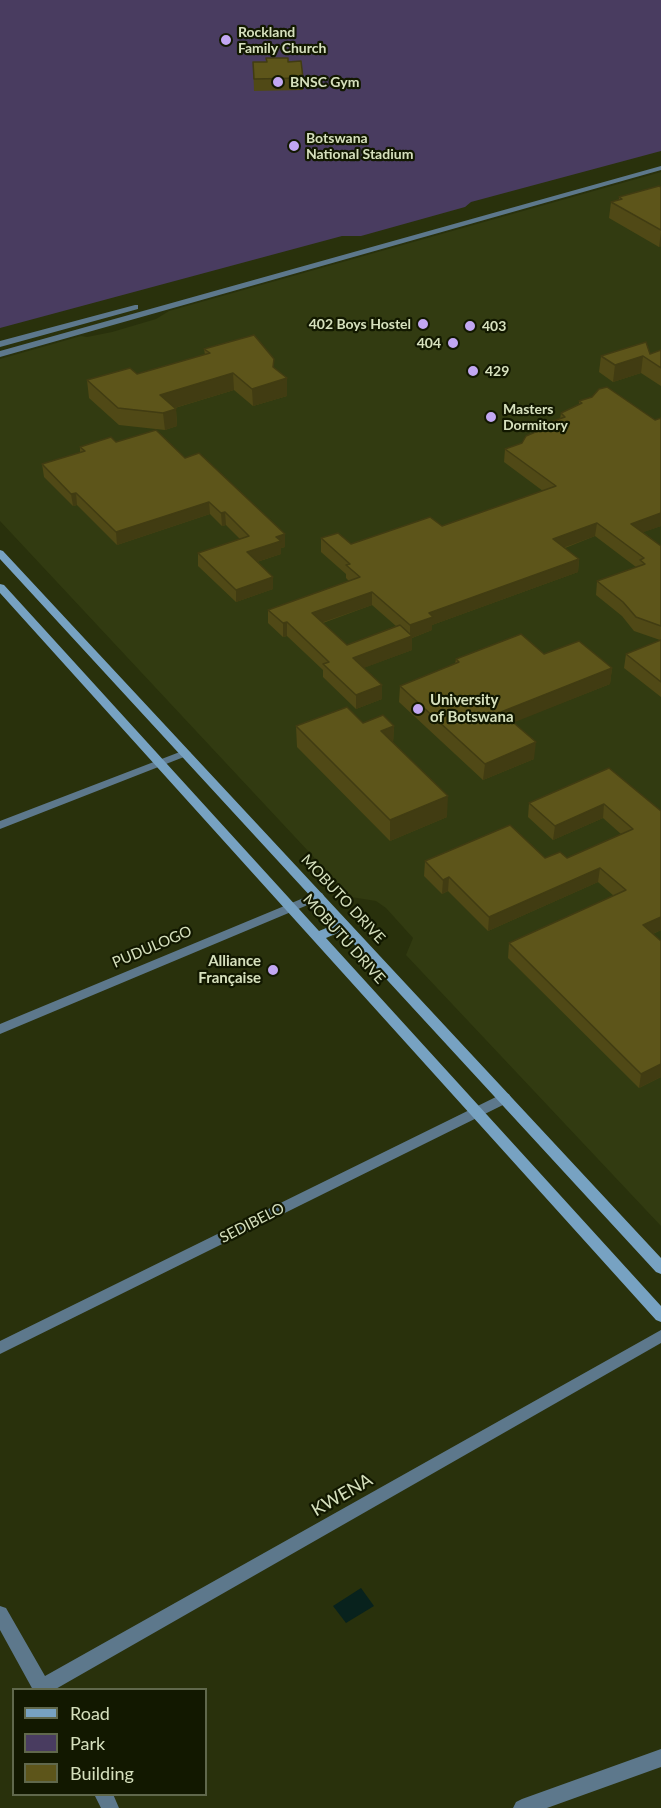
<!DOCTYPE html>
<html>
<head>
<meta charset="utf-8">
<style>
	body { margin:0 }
	#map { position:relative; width:661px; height:1808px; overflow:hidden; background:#29310c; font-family:Lato,sans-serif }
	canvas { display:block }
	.legend { position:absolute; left:12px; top:1688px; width:195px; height:108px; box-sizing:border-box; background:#121800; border:2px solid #60684c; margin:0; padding:8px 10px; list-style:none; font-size:18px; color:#d6e0bd }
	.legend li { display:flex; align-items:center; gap:12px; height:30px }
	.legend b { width:30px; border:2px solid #60684c }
</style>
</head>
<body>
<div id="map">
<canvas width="661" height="1808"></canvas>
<ul class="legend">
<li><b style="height:8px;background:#77a2c2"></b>Road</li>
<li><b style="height:16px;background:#493c60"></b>Park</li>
<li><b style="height:16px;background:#5d551a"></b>Building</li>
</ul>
</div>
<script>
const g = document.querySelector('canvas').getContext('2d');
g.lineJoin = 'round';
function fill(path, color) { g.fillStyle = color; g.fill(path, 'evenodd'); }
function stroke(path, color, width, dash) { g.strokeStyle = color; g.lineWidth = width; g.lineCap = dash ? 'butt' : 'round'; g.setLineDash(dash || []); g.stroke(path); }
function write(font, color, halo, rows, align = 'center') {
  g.font = font + ' Lato,sans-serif'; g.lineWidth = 4.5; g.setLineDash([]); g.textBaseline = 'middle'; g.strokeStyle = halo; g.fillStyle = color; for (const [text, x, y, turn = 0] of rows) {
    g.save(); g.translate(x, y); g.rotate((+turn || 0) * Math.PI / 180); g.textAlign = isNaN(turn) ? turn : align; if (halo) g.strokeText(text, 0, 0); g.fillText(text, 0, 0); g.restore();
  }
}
fill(new Path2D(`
	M661 172V1226L406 955 413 938 386 908 376 901 351 897 0 521V359L81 336 87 337 112 332 156 319 169 311Z`), '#323b11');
fill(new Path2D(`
	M0 0H661V151L471 202 465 207 361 236H342L0 328Z`), '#493c60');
fill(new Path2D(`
	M361 1588 374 1606 346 1623 333 1606Z`), '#08221d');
fill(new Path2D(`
	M661 166V170L0 357V351Z
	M135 305H138V309L0 347V341Z
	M185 750 191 753 189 755 0 829V821Z
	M318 892 322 893 324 896 322 899 0 1034V1024Z
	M504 1093 509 1094 511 1098 509 1102 0 1354V1341Z
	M661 1330V1343L54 1690H33L0 1630V1606L6 1608 45 1676Z
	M661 1749V1767L547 1808H513L516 1802 522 1799Z
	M94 1794H113L119 1808H101Z`), '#5d788c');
fill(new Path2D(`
	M0 550 3 551 661 1258V1274L656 1272 342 931 326 938 661 1306V1322L656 1320 0 593V584L4 585 319 931 336 924 0 559Z`), '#77a2c2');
fill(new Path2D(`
	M253 62H288L303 78V90L254 91Z
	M661 187V246L659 247 609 218 611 202 619 200V197Z
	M204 349 274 368 287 378V396L253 406 234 390 175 408 176 409 177 426 165 430 119 425 89 398 87 380 137 374 205 355Z
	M661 350V386L641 373 613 382 599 372 601 356 650 354Z
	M579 401 655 420 661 418V526L643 532 661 546V697L624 668 626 654 660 640 634 631 622 616 596 595 597 581 636 567 595 536 565 548 579 559 578 572 432 625V630L412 638V650L363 668 382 685V699L356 709 323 677V670L287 636 283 637 268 623V610L349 581 346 578V574L321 552V538L351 544 442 526 543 491 504 462 505 449 522 443 544 428V424L560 419 561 413 579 405ZM372 605 396 626 347 645 323 623Z
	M116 442 185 458 285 534V547L281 548V554L257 562 273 589 236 602 198 566V553L240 539 226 525 222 526 210 514 117 545 77 505 73 506 44 477 42 464 80 453V447Z
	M544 654 612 668 610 684 513 722 534 759 483 780 399 702 400 686 455 664 456 659Z
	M363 723 394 726 393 742 447 817 390 841 297 747 296 726Z
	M609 768 661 811V930L653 934 661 941V1077L639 1088 508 958 509 943 614 896 598 882 488 931 448 891 442 894 424 876 425 861 567 858 621 834 603 818 553 840 528 817 529 803Z`), '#504916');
fill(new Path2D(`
	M661 232V246L659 247Z
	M643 356 641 373 613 382 615 365Z
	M274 359V376L287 378V396L253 406 252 389 273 367Z
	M233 373 234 390 161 412 160 395Z
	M176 409 177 426 165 430 163 413Z
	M76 493 77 505 73 506 71 494Z
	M209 502 210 514 117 545 116 532Z
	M225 512 226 525 222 526 221 513Z
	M661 513V526L630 537 631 524Z
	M597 523 595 536 552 552 553 539Z
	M285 534V547L281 548V554L247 565V552L276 537Z
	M579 559 578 572 432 625V630L412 638V650L353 672V658L410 637V625L429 613Z
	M273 577V589L236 602V590Z
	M372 592V605L312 626V613Z
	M287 622V636L283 637V623Z
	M612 668 610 684 500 728 501 712Z
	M382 685V699L356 709V695Z
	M394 726 393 747 381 731Z
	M536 742 534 759 483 780 485 764Z
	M448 796 447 817 390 841V820Z
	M604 804 603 818 553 840 555 826Z
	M600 868 598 882 488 931 489 917Z
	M449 877 448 891 442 894 443 880Z
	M661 917V930L641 939 643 925Z
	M661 1064V1077L639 1088 641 1074Z`), '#413c12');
const building = new Path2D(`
	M266 58H288V62L301 61 303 78 254 79 253 62H267Z
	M659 186 661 187V230L611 202 622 199 619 197Z
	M254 335 274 359 273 367 287 378 252 389 233 373 160 395 176 409 163 413 118 408 87 380 130 368 137 374 210 353 204 349Z
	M646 342 650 354 661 350V368L643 356 615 365 601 356Z
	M607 387 655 420 661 418V513L631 524 661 546V626L636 617 623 602 597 581 645 564 640 560 644 558 597 523 553 539 579 559 429 613 433 617 410 625 372 592 312 613 347 645 400 625 412 636 353 658 382 685 356 695 323 664 329 662 287 622 283 623 268 610 360 577 346 565 350 564 321 538 338 533 351 544 430 517 442 526 556 486 505 449 522 443 526 436 547 427 544 424 565 417 561 413 582 403 579 401 592 397 599 389Z
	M156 430 185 458 199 453 285 534 276 537 281 541 247 552 273 577 236 590 198 553 249 536 225 512 221 513 209 502 116 532 76 493 71 494 42 464 85 451 80 447 111 437 116 442Z
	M521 634 544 654 579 641 612 668 501 712 536 742 485 764 400 686 459 662 456 659Z
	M661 640V682L626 654Z
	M347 707 363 723 383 715 394 726 381 731 448 796 390 820 296 726Z
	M609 768 661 811V917L643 925 661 941V1064L641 1074 509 943 626 890 600 868 489 917 449 877 443 880 425 861 510 825 545 858 560 852 567 858 633 829 604 804 555 826 529 803Z`);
fill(building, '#5d551a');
stroke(building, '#413c12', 1.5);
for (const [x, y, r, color] of [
	[226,40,6,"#c2a7f2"],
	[278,82,6,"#c2a7f2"],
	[294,146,6,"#c2a7f2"],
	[423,324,6,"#c2a7f2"],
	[470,326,6,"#c2a7f2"],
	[453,343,6,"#c2a7f2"],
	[473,371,6,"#c2a7f2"],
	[491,417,6,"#c2a7f2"],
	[418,709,6,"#c2a7f2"],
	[273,970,6,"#c2a7f2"]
]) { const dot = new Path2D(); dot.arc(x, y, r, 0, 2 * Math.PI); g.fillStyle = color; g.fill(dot); stroke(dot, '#121800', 2); }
write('bold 14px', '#d6e0bd', '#121800', [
	["Rockland",238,32],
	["Family Church",238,48],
	["BNSC Gym",290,82],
	["Botswana",306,138],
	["National Stadium",306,154],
	["402 Boys Hostel",411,324,"right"],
	["403",482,326],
	["404",441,343,"right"],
	["429",485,371],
	["Masters",503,409],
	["Dormitory",503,425]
], 'left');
write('bold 15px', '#d6e0bd', '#121800', [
	["University",430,700],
	["of Botswana",430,717],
	["Alliance",261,961,"right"],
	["Française",261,978,"right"]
], 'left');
write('15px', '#d6e0bd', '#121800', [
	["MOBUTO DRIVE",343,899,47],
	["MOBUTU DRIVE",344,939,48],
	["PUDULOGO",152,947,-23],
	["SEDIBELO",252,1223,-27]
]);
write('18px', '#d6e0bd', '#121800', [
	["KWENA",342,1495,-30]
]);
</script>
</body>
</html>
